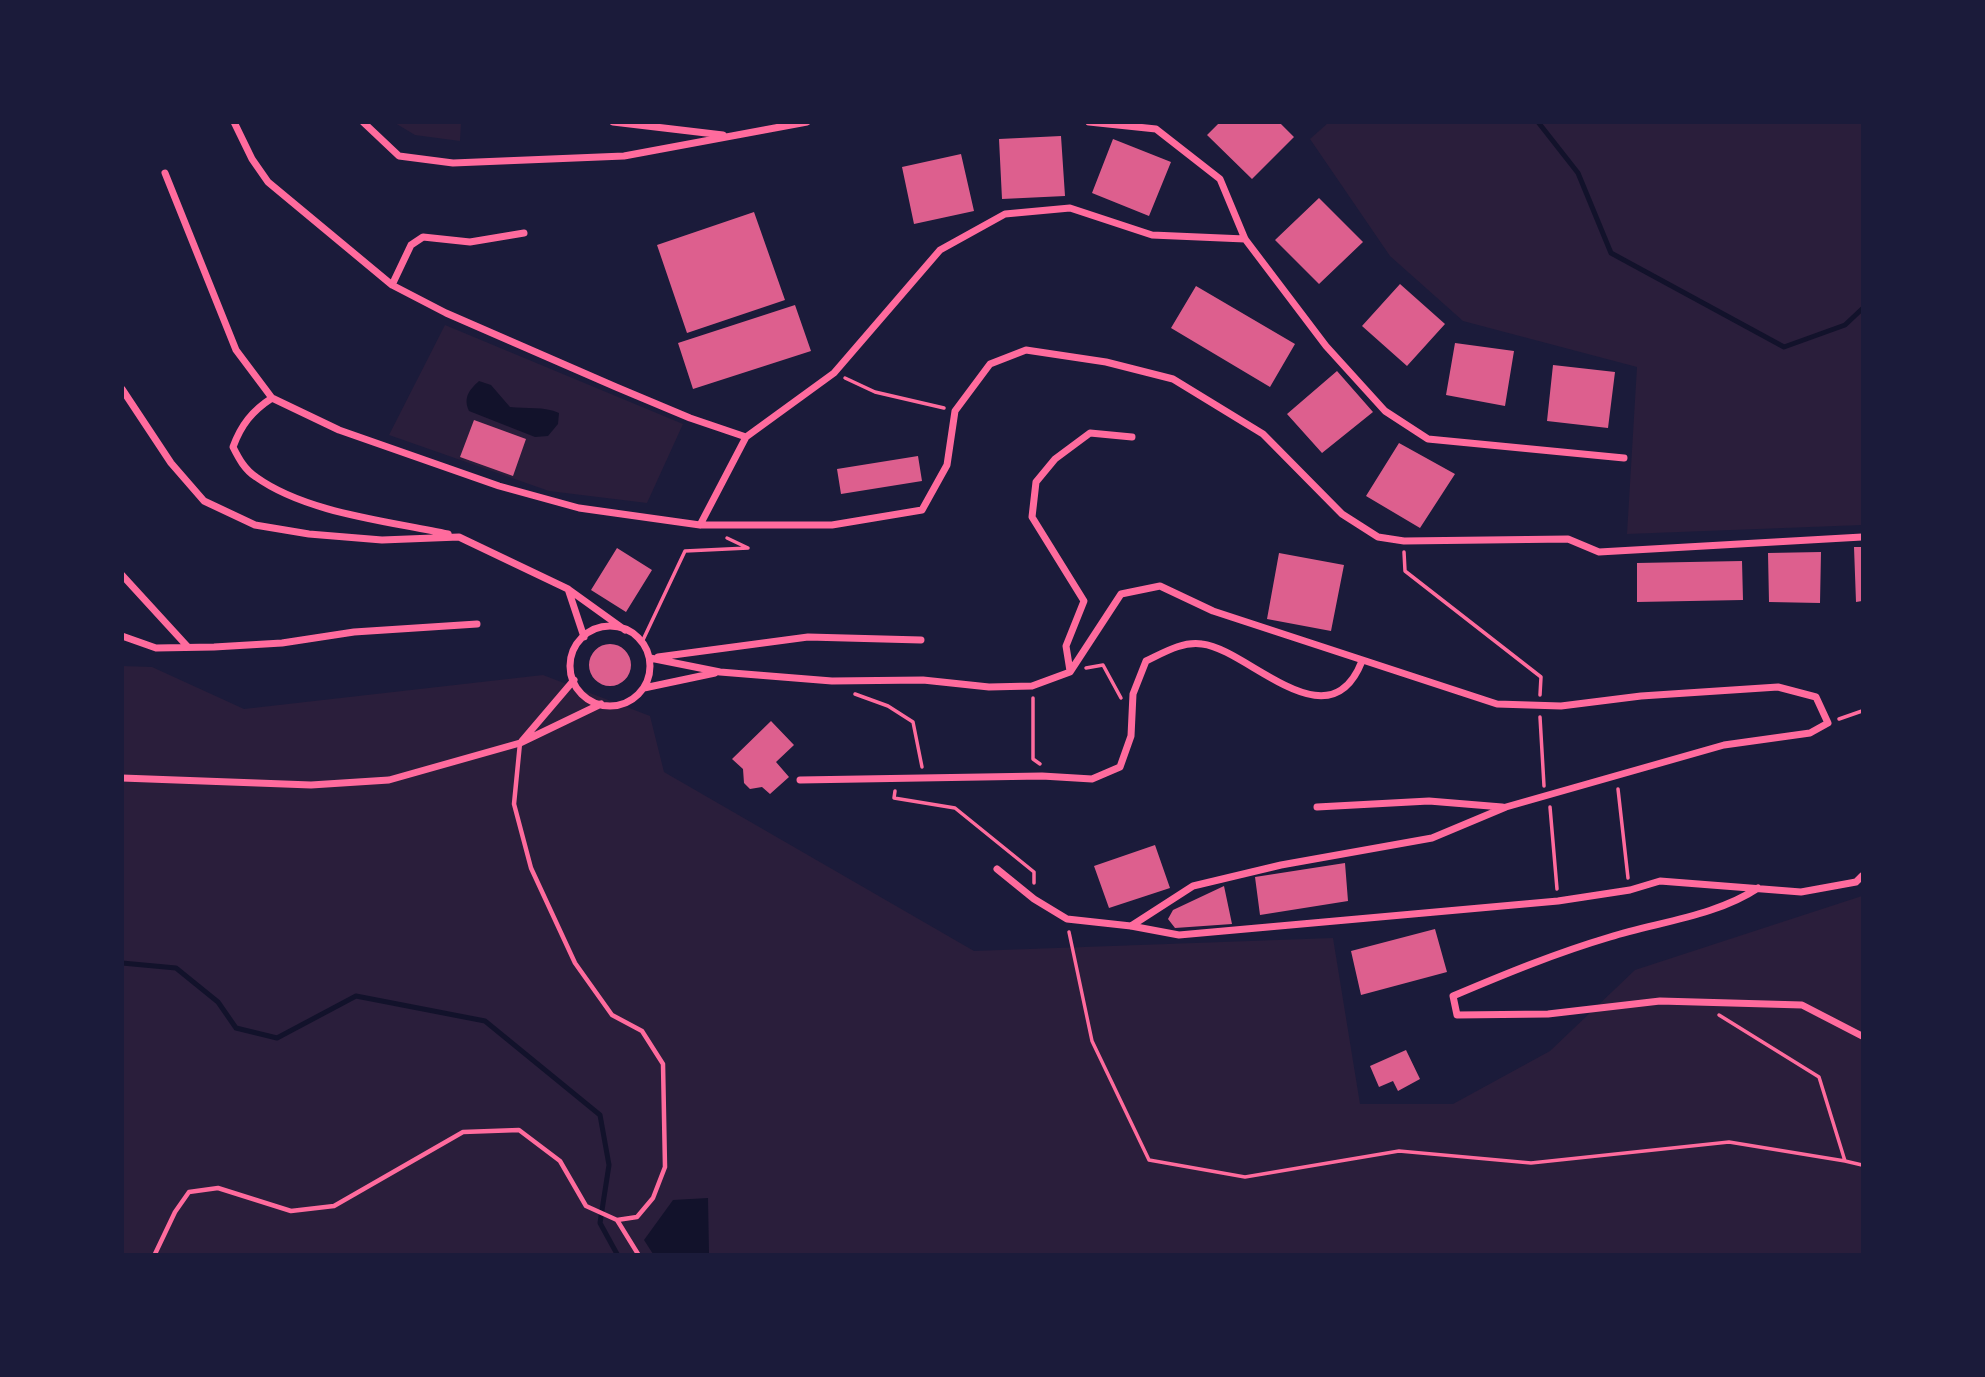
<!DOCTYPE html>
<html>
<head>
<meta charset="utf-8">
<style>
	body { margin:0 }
	#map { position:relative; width:1985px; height:1377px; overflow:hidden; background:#1b1b3a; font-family:"Source Serif 4",serif }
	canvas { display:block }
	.frame { position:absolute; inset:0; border:124px solid #1b1b3a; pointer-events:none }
</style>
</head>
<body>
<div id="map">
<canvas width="1985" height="1377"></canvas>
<div class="frame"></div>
</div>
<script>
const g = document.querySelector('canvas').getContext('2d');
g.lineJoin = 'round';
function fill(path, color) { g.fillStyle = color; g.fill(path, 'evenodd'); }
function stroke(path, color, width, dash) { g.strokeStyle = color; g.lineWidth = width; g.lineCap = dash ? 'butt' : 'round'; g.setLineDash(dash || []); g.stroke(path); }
fill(new Path2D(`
	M395 123H461L460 141 415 135Z
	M1328 123H1862V525L1627 534 1637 367 1463 321 1390 256 1310 139Z
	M445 325 683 424 647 503 549 491 389 435Z
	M122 666 152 667 244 709 543 675 650 716 664 772 974 951 1333 938 1360 1104H1453L1550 1051 1635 970 1862 896V1254H123Z`), '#2a1e3b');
fill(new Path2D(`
	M479 381 491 385 510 407C527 409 544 406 559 413L558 424 548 436 535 437 469 411C463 398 469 390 479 381Z
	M708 1198 709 1254H653L644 1240 673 1200Z`), '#12122b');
stroke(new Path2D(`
	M1538 122 1578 173 1611 253 1784 347 1845 325 1862 309
	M122 963 176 968 218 1002 236 1028 277 1038 356 996 485 1021 600 1115 609 1165 600 1223 617 1254`), '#12122b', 5);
fill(new Path2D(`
	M1220 122H1279L1294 137 1252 179 1207 135Z
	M1061 136 1065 196 1002 199 999 139Z
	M1113 139 1171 162 1149 216 1092 193Z
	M961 154 974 211 914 224 902 167Z
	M1319 198 1363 242 1319 284 1275 240Z
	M754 212 785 300 687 333 657 245Z
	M1400 284 1445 324 1407 366 1362 326Z
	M1196 286 1295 344 1270 387 1171 328Z
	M795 305 811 351 693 389 678 343Z
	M1455 343 1514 351 1505 406 1446 395Z
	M1553 365 1615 372 1608 428 1547 421Z
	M1337 371 1373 412 1322 453 1287 414Z
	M474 420 526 439 513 476 460 457Z
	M1399 443 1455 474 1420 528 1366 496Z
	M918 456 922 481 841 494 837 469Z
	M1854 547H1862V601L1856 602Z
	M617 548 652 570 626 612 591 590Z
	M1821 552 1820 603 1769 602 1768 553Z
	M1279 553 1344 565 1331 631 1267 619Z
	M1742 561 1743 600 1637 602V563Z
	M589 665a21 21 0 1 1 42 0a21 21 0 1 1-42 0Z
	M771 721 794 745 776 762 789 777 770 794 762 787 750 789 744 783 743 769 732 759Z
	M1155 845 1170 888 1109 908 1094 866Z
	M1345 863 1348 901 1260 915 1255 877Z
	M1224 886 1232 924 1175 928 1168 919 1173 910Z
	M1435 929 1447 972 1361 995 1351 951Z
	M1406 1050 1420 1079 1398 1091 1393 1081 1379 1087 1370 1066Z`), '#dd5f8e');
stroke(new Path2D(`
	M845 378 875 392 944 408
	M1404 552 1405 571 1541 677 1540 695
	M642 642 685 551 748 548 727 538
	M1086 668 1103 665 1121 698
	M855 694 888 706 913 722 922 767
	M1033 698V759L1040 764
	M1540 717 1544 786
	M1839 719 1862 711
	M1618 789 1628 878
	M895 791 894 798 955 808 1034 872V883
	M1550 807 1557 889
	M1069 932 1092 1041 1149 1160 1245 1177 1399 1151 1531 1163 1729 1142 1845 1161
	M1719 1015 1819 1077 1845 1161 1862 1165`), '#ff6b9d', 3.5);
stroke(new Path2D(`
	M617 1220 638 1254
	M155 1254 175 1212 189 1192 218 1188 291 1211 334 1206 463 1132 519 1130 560 1161 586 1206 617 1220 637 1217 653 1198 665 1167 663 1064 642 1031 612 1015 575 963 531 868 514 804 520 743`), '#ff6b9d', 4.5);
stroke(new Path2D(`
	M234 122 252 159 268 182 392 285 446 313 616 387 690 418 746 437
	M363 122 399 156 453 163 624 156 807 122
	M613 122 723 135
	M1089 122 1156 129 1220 179 1245 239 1326 346 1385 411 1428 439 1624 458
	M165 173 236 350 272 398 339 430 499 486 579 508 700 525H832L922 510 947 465 955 411 990 364 1026 350 1106 362 1173 379 1263 434 1342 514 1378 537 1404 541 1568 539 1599 552 1862 537
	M392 285 411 245 423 237 470 242 524 233
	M122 389 171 463 204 501 255 525 309 534 382 540 459 537 568 589 625 630
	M272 398C252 411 241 425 233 447 239 459 245 470 256 477 306 513 388 521 448 534
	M700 525 746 437 834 373 940 250 1005 214 1070 208 1152 235 1245 239
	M122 575 187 646
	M568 589 584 637
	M570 666a40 40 0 1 1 80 0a40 40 0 1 1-80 0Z
	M122 636 156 648 214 647 282 643 354 632 477 624
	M658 657 808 637 921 640
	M650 658 720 672 832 681 923 680 989 687 1032 686 1070 672 1121 594 1160 586 1213 611 1497 704 1561 706 1641 696 1778 687 1816 697 1828 723 1810 733 1724 745 1506 807 1432 838 1281 865 1193 886 1131 926
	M1070 671 1066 646 1084 601 1032 517 1036 482 1055 459 1090 433 1132 437
	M644 688 715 673
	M522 741 574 680
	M122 778 311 785 389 780 520 743 601 704
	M800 780 1042 776 1092 779 1120 767 1131 736 1133 694 1146 661C1163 653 1182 641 1202 644 1248 649 1329 746 1362 661
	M1317 807 1429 801 1502 807
	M997 869 1034 899 1067 919 1131 926 1179 935 1558 901 1630 890 1660 881 1801 892 1856 882 1862 876
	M1758 888C1716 916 1658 922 1610 937 1556 953 1505 974 1453 996L1457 1015 1548 1014 1660 1001 1802 1005 1862 1036`), '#ff6b9d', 7);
</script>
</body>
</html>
